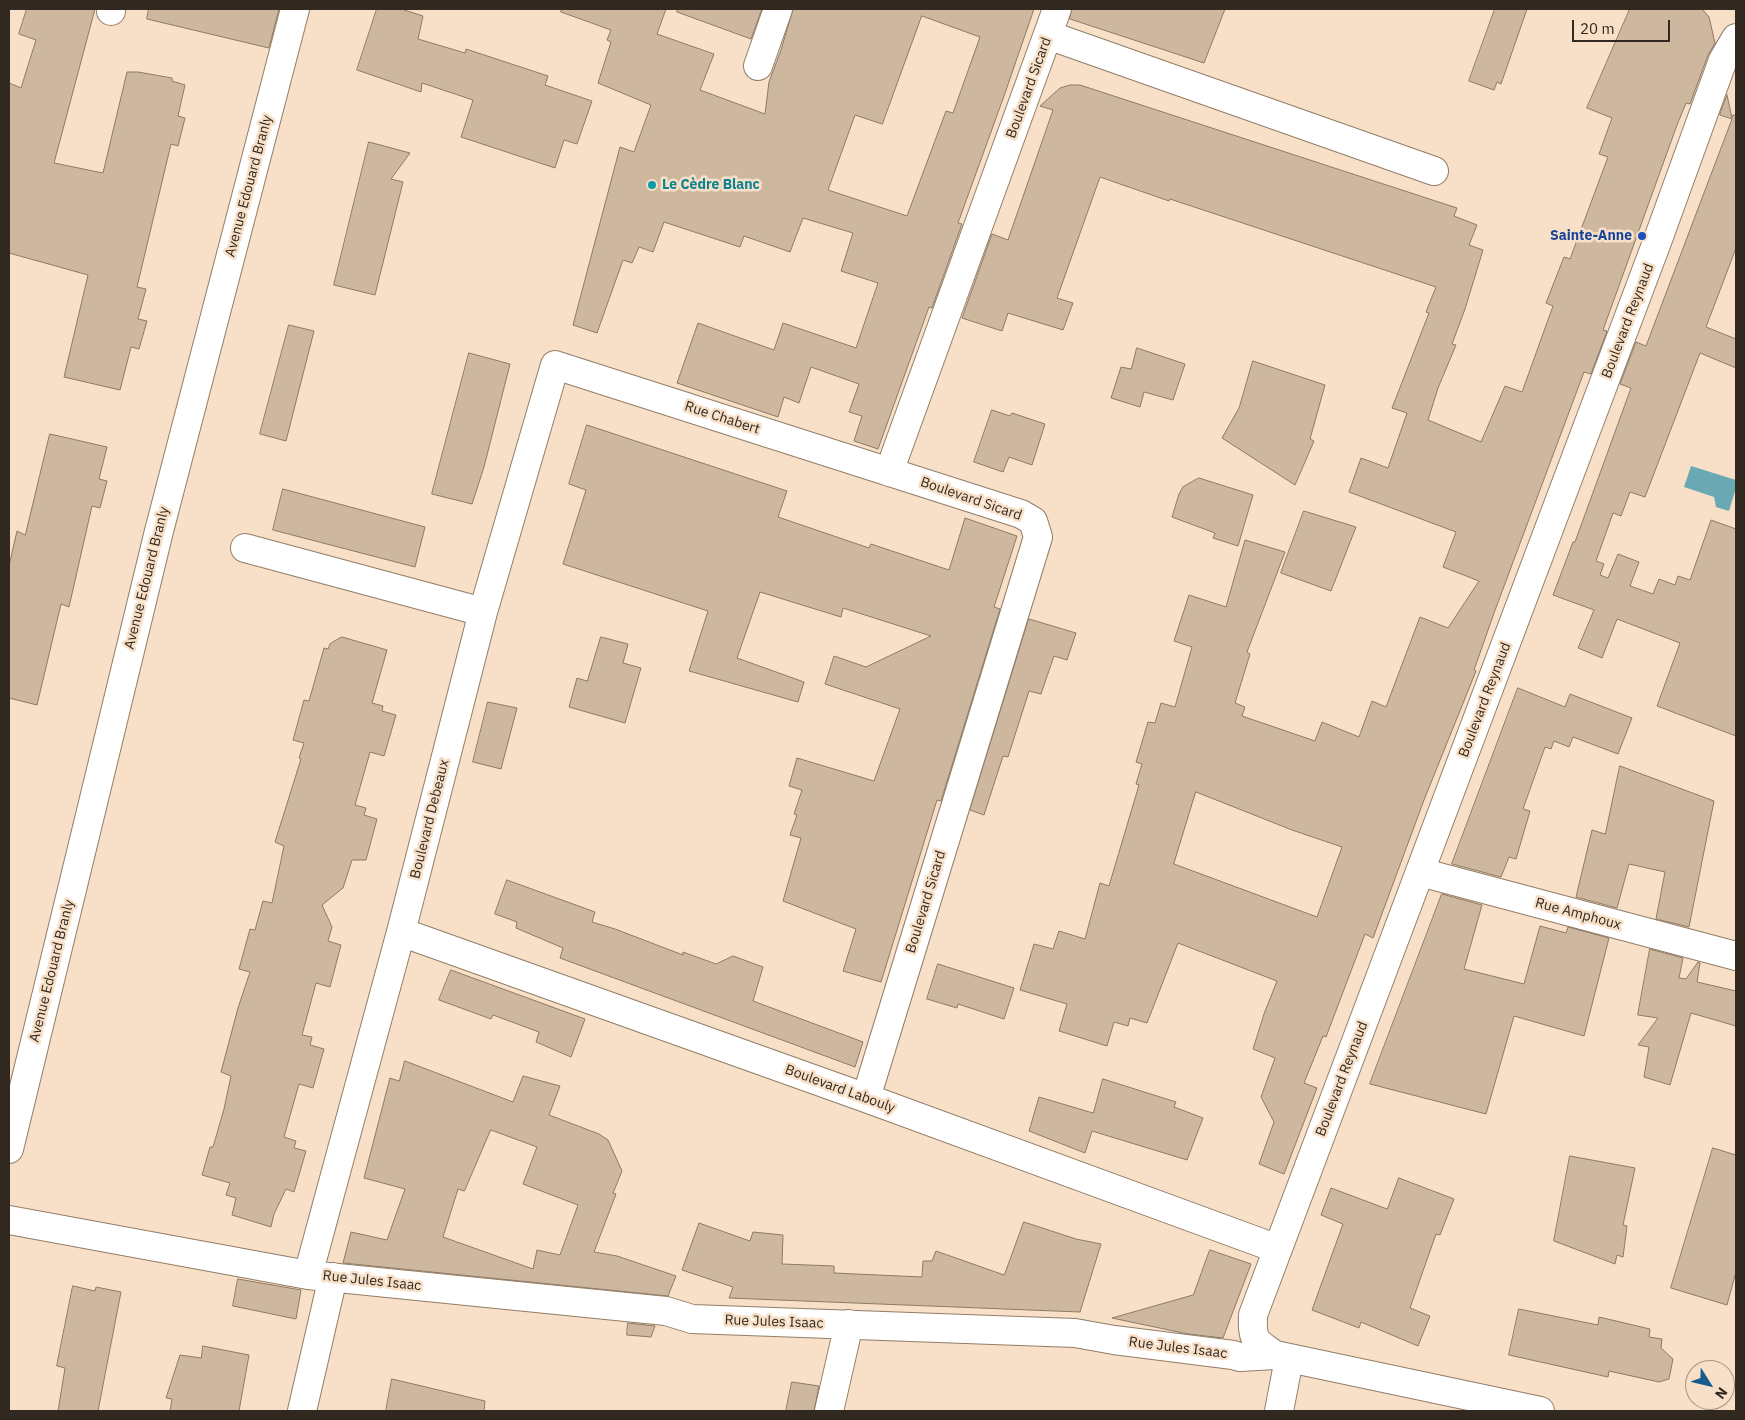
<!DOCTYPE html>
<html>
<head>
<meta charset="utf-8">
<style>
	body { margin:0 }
	#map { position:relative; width:1745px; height:1420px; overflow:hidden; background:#f7e0c7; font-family:"IBM Plex Sans",sans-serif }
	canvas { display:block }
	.frame { position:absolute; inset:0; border:10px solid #31281f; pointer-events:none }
	.north { position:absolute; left:1685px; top:1360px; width:50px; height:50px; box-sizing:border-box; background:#f7e0c7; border:1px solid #a89684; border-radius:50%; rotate:126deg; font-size:14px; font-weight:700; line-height:20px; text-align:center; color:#31281f }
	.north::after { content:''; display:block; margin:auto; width:18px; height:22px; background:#155c90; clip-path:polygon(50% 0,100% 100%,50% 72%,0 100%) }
	.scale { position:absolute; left:1572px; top:20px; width:98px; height:22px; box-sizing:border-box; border:2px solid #31281f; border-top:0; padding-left:6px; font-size:15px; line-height:18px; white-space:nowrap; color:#31281f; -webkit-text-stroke:4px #f7e0c7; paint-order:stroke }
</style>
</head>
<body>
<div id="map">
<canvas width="1745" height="1420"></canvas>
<div class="frame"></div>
<div class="north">N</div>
<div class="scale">20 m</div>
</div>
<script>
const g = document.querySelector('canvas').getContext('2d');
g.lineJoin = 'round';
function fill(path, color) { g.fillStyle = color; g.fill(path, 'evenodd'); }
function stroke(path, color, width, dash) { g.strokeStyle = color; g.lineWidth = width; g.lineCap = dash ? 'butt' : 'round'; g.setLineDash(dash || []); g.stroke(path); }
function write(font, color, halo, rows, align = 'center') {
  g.font = font + ' "IBM Plex Sans",sans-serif'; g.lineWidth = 5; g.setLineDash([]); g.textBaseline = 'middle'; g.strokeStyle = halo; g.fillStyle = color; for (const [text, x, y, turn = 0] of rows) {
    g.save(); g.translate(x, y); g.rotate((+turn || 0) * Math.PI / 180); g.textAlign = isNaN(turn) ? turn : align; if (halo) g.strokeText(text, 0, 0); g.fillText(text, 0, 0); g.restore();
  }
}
fill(new Path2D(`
	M1691 466 1736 480V488L1729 511 1716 507 1714 497 1684 487Z`), '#6aa9b4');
const building = new Path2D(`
	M27 9H95L54 163 103 173 127 72H138L172 78V81L185 85 178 116 185 118 178 146 171 144 137 287 146 289 138 319 147 321 139 349 131 347 120 390 64 377 88 275 9 253V83L21 88 36 40 19 34Z
	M149 9H279L269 48 147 19Z
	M377 9H401L423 16 418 39 465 53 466 49 548 76 545 85 592 101 577 144 564 140 555 168 461 137 473 100 422 83 421 92 357 70Z
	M562 9H666L657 34 714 54 700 90 765 114 769 82 781 50 793 9H1034L1004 96 958 223 962 224 932 308 929 307 878 449 854 441 862 416 849 412 859 384 811 367 799 403 784 397 778 417 677 383 698 323 774 350 783 323 856 348 878 283 841 271 853 233 803 218 790 252 744 236 740 247 664 222 653 252 639 247 632 263 623 260 597 333 573 325 620 147 634 152 651 105 598 83 611 42 607 40 611 30 561 12ZM922 16 980 37 953 113 946 111 907 216 828 190 855 115 882 124Z
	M678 9H762L751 39 677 12Z
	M1072 9H1225L1204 63 1070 19Z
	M1495 9H1527L1501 84 1497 82 1494 90 1469 81Z
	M1630 9H1702L1709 17 1715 43 1708 55 1690 104 1686 103 1677 125 1603 330 1607 331 1591 374 1584 372 1494 613 1474 670 1476 671 1424 800 1373 938 1365 934 1326 1037 1323 1036 1304 1083 1317 1088 1284 1174 1259 1164 1274 1122 1261 1097 1275 1058 1253 1049 1264 1014 1277 981 1178 943 1147 1023 1130 1018 1128 1026 1114 1022 1107 1046 1059 1031 1067 1004 1020 990 1034 944 1053 949 1059 931 1085 939 1100 883 1109 886 1139 785 1136 784 1142 764 1136 762 1148 722 1155 723 1161 703 1175 707 1192 647 1174 641 1189 595 1226 607 1245 540 1285 552 1247 652 1250 654 1235 703 1245 707 1242 716 1315 741 1322 722 1359 737 1372 701 1386 707 1420 617 1448 628 1479 581 1443 567 1456 532 1349 492 1361 458 1388 468 1407 413 1392 408 1429 313 1426 312 1436 287 1170 199 1169 201 1100 177 1057 298 1073 303 1063 330 1008 313 1002 331 962 318 992 234 1008 240 1053 110 1040 106 1060 88 1070 85H1080L1457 208 1454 216 1477 225 1469 245 1483 250 1465 309 1452 344 1456 345 1438 388 1428 420 1481 442 1505 386 1522 392 1553 306 1546 303 1564 257 1570 259 1608 157 1599 154 1612 118 1587 108ZM1196 792 1292 830 1342 847 1317 917 1174 864Z
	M1727 95 1732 118 1733 115H1736V248L1706 327 1736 339V368L1700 353 1645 497 1630 492 1621 516 1613 513 1596 561 1604 564 1600 575 1608 578 1618 554 1639 562 1630 586 1653 594 1659 579 1675 585 1678 576 1690 580 1711 520 1736 529V736L1657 706 1680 643 1617 619 1602 658 1578 648 1594 610 1553 595 1573 542H1575L1631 388 1620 384 1636 342 1646 346 1732 119 1720 115Z
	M369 142 410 153 391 179 403 182 375 295 334 285Z
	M289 325 314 331 286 441 260 434Z
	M1137 348 1185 364 1173 400 1144 392 1140 407 1111 398 1121 367 1131 369Z
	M469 353 510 364 484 467 472 504 432 494Z
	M1253 361 1325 385 1310 439 1314 441 1295 485 1222 438 1239 408Z
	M992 410 1010 416 1012 413 1045 424 1032 465 1009 457 1003 472 974 462Z
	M587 425 787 491 778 517 869 548 871 544 949 570 965 518 1017 536 994 607 1000 609 941 801 937 800 881 982 843 971 856 929 783 901 801 838 790 835 797 815 794 814 802 790 789 786 797 758 874 781 900 709 825 684 834 656 866 667 931 636 843 608 841 617 760 592 737 658 804 682 798 702 689 671 708 611 563 564 586 490 569 484Z
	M50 434 107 447 99 479 107 481 100 508 92 506 69 607 61 604 37 705 9 698V566L17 531 25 535Z
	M1199 478 1253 495 1238 546 1213 538 1215 533 1172 517 1179 494 1183 487Z
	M283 489 425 527 415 567 273 530Z
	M1304 511 1356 527 1331 591 1281 573Z
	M1029 619 1076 633 1067 660 1054 656 1041 694 1029 691 1008 757 1003 756 984 815 970 810Z
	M342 637 387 650 372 703 383 706 382 711 396 715 384 756 370 752 355 805 366 808 364 815 377 819 366 860H352L343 888 322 905 332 927 328 941 341 945 330 987 316 983 302 1035 312 1037 310 1045 324 1049 313 1088 299 1084 284 1137 296 1141 294 1148 306 1151 294 1192 286 1189 274 1214 271 1227 232 1215 236 1198 226 1195 230 1183 202 1175 210 1147H213L224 1109 231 1076 221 1072 238 1008 250 972 239 969 250 929 255 930 263 901 272 903 284 846 275 842 301 759 299 758 304 743 293 740 304 700 309 701 324 648 328 649 330 644Z
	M601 637 628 644 623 663 641 668 625 723 569 707 577 678 587 681Z
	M1518 688 1565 707 1570 694 1632 718 1618 754 1573 737 1569 747 1554 741 1551 749 1545 747 1523 809 1530 811 1516 859 1509 857 1501 877 1452 864Z
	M488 702 517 708 501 769 473 762Z
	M1620 766 1714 801 1689 927 1656 919 1665 872 1629 864 1617 908 1576 897 1592 830 1605 834Z
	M507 880 595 912 592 922 615 929 683 955V952L716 964 733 956 763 967 753 1001 863 1042 855 1067 560 958 563 948 516 928 517 922 495 914Z
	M1442 894 1482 905 1464 969 1524 984 1540 926 1566 933 1568 927 1609 938 1584 1036 1514 1016 1486 1114 1370 1084Z
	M1650 949 1683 958 1679 978 1686 979 1698 962 1700 963 1697 982 1736 991V1026L1691 1013 1670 1085 1644 1077 1649 1047 1638 1045 1658 1018 1638 1015Z
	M938 964 1014 988 1004 1019 958 1004 957 1008 927 999Z
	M451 970 585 1019 571 1057 536 1042 539 1032 493 1015 491 1019 439 1000Z
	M405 1061 513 1102 523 1076 560 1086 549 1115 599 1134 608 1140 622 1171 613 1193 616 1194 594 1252 617 1256 676 1276 668 1296 343 1263 351 1232 387 1240 405 1189 364 1178 390 1078 399 1081ZM491 1130 537 1147 523 1184 578 1205 560 1255 537 1250 533 1269 443 1237 458 1189 464 1191Z
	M1103 1079 1176 1102 1174 1107 1203 1118 1187 1160 1092 1131 1085 1153 1029 1131 1039 1097 1093 1113Z
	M1713 1148 1736 1155V1272L1727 1305 1671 1288Z
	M1570 1156 1635 1168 1623 1225 1627 1226 1623 1257 1617 1255 1615 1264 1554 1241Z
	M1399 1178 1454 1199 1440 1235 1436 1234 1410 1308 1430 1316 1418 1346 1361 1322 1359 1328 1312 1310 1343 1224 1321 1215 1331 1188 1387 1209Z
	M1024 1222 1076 1239 1101 1244 1080 1312 729 1298 733 1287 682 1270 699 1223 750 1241 753 1232 783 1235 782 1264 834 1266V1273L922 1277 923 1261H932L936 1251 1004 1275Z
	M1210 1250 1251 1264 1223 1338 1188 1334 1112 1318 1193 1295Z
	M238 1279 301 1290 296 1319 233 1306Z
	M73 1286 95 1291 96 1287 121 1292 98 1411H58L65 1368 57 1366Z
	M1519 1309 1598 1325 1599 1317 1650 1329 1649 1337 1662 1339 1661 1348 1673 1359 1669 1379 1659 1382 1609 1371 1608 1377 1509 1355Z
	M628 1323 655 1326 651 1337 627 1335Z
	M203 1346 249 1355 239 1411H170L172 1399 166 1398 180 1355 201 1358Z
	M392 1379 485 1401 484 1411H386Z
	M792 1382 819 1386 814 1411H786Z`);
fill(building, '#ceb79f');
stroke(building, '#8e7963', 1);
const minor = new Path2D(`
	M111 11V9
	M1048 35 1434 171
	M758 66 778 9
	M889 472 1057 9
	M245 548 483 612
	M1420 872 1736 956
	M401 932 866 1098 1278 1249
	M9 1149 159 531 295 9
	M9 1220 308 1275 666 1311 692 1319 1075 1333 1114 1340 1233 1355 1240 1357 1275 1355 1540 1411
	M308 1275 401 932 483 612 555 365 1021 514 1033 521 1038 537 866 1098
	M1275 1355C1255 1341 1252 1341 1253 1315L1657 242 1723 60 1736 38
	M302 1411 333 1277
	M829 1411 849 1324
	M1279 1411 1289 1359`);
stroke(minor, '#927d67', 30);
stroke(minor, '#fff', 28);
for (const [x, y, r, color] of [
	[652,185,5,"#0f9aa8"],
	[1642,236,5,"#1a4fb4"]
]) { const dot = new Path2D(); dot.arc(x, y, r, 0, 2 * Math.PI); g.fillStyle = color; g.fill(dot); stroke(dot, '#f7e0c7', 2); }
write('14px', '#31281f', '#f7e0c7', [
	["Boulevard Sicard",1029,88,-70],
	["Avenue Edouard Branly",249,186,-75],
	["Boulevard Reynaud",1628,321,-69],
	["Rue Chabert",722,418,18],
	["Boulevard Sicard",971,499,19],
	["Avenue Edouard Branly",147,578,-76],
	["Boulevard Reynaud",1485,700,-69],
	["Boulevard Debeaux",430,819,-76],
	["Boulevard Sicard",926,902,-73],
	["Rue Amphoux",1578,914,15],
	["Avenue Edouard Branly",52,971,-76],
	["Boulevard Reynaud",1342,1079,-69],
	["Boulevard Labouly",840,1089,20],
	["Rue Jules Isaac",372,1281,6],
	["Rue Jules Isaac",774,1322,2],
	["Rue Jules Isaac",1178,1348,7]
]);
write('bold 14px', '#0d838f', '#f7e0c7', [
	["Le Cèdre Blanc",662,185]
], 'left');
write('bold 14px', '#164399', '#f7e0c7', [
	["Sainte-Anne",1632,236]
], 'right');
</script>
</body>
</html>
